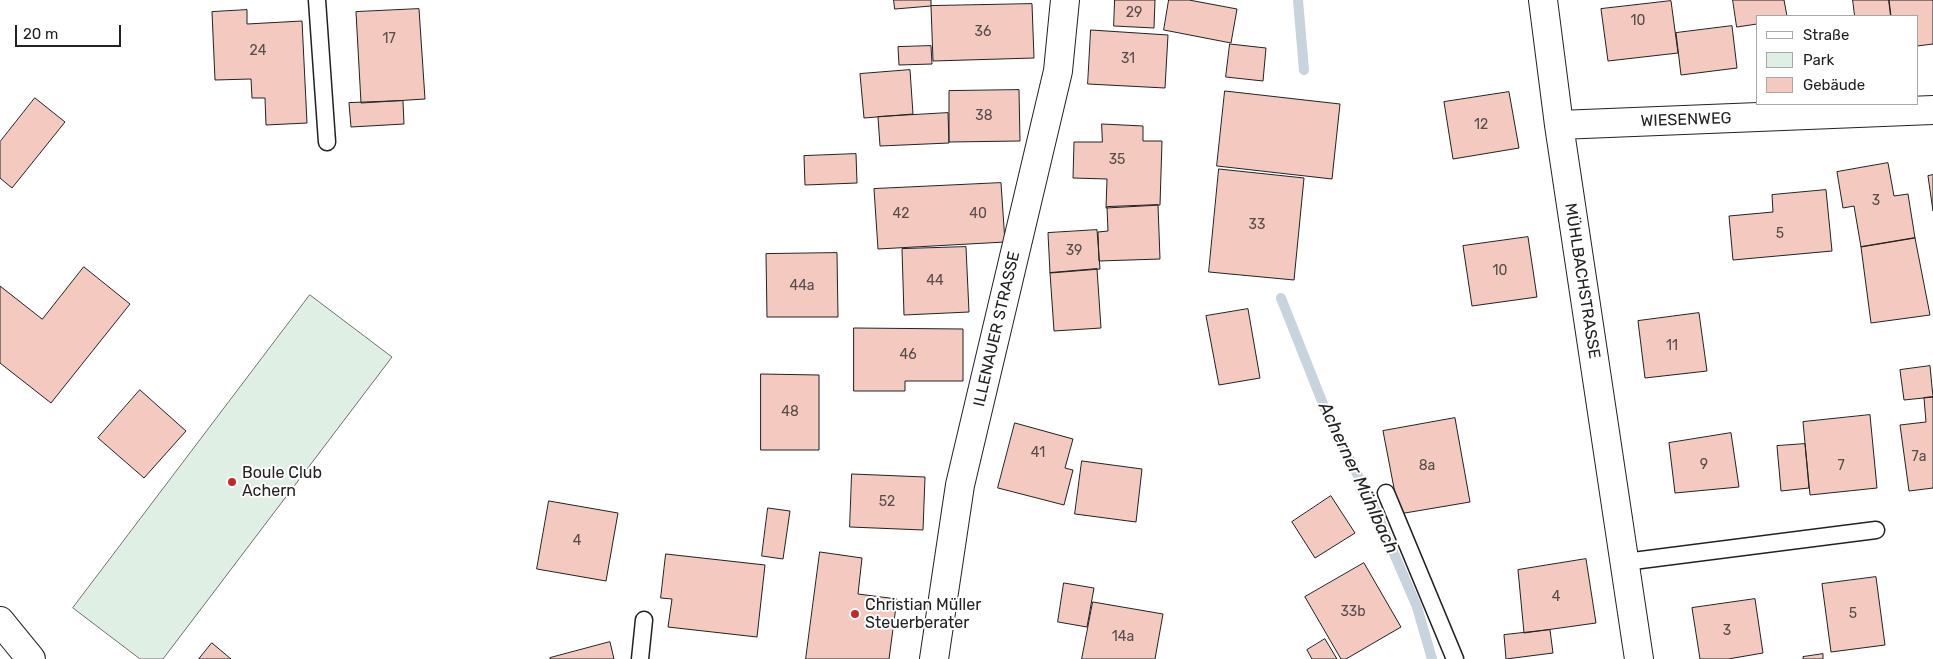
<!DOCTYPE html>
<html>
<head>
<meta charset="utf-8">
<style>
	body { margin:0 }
	#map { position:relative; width:1933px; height:659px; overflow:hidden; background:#fff; font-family:Rubik,sans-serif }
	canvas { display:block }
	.legend { position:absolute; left:1756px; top:15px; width:162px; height:90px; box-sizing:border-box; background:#fff; border:1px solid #a7a7a7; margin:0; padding:6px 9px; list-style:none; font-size:15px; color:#222 }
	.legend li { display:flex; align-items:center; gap:10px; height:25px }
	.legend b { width:25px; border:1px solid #a7a7a7 }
	.scale { position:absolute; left:15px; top:25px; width:106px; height:22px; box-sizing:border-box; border:2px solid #222; border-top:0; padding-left:6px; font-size:15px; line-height:18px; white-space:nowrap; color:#222; -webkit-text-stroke:4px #fff; paint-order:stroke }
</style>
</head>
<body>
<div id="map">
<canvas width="1933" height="659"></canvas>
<ul class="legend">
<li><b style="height:6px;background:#fff"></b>Straße</li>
<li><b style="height:14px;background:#e0efe3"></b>Park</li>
<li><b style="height:14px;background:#f3c9c0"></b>Gebäude</li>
</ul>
<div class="scale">20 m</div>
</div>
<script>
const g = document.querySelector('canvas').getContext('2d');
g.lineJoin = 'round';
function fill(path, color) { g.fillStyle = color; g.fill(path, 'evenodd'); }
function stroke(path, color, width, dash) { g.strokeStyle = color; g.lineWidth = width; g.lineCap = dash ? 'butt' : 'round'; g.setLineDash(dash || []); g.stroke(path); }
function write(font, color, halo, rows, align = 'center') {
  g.font = font + ' Rubik,sans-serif'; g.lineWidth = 4; g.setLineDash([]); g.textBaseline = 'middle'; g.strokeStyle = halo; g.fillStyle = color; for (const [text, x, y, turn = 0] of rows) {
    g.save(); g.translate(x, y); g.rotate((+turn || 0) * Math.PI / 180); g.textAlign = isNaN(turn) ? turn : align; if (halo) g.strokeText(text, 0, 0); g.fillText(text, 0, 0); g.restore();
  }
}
const green = new Path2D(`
	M310 295 392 357 163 659H140L73 608Z`);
fill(green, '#e0efe3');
stroke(green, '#6f6f6f', 1);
stroke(new Path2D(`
	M1298 0 1304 70
	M1281 298 1329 419 1374 507 1417 607 1432 659`), '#c7d3dd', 10);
const building = new Path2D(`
	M894 0H931V6L895 9Z
	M1115 0H1155L1154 28 1114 26Z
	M1169 0H1189L1237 9 1231 43 1164 30Z
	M1733 0H1784L1787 16H1757V24L1737 27Z
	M1853 0H1889L1891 16H1855Z
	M1889 0H1933V44L1917 46V16H1891Z
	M1671 1 1678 53 1608 61 1601 9Z
	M1032 4 1034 58 933 61 931 6Z
	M419 9 425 99 361 103 356 12Z
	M247 10V24L302 21 307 123 266 125 265 98H252L251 79 215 80 212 12Z
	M1732 26 1737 68 1681 75 1676 33Z
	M1091 30 1168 35 1165 88 1088 84Z
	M1230 44 1266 48 1263 81 1226 77Z
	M931 46 932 64 899 65 898 47Z
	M910 70 913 114 864 118 860 74Z
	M1019 90 1020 141 949 142V91Z
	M1225 91 1340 104 1332 179 1217 166Z
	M1509 92 1519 148 1453 159 1444 102Z
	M35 98 65 122 12 188 0 178V142Z
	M403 101 404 124 351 127 349 103Z
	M948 113 949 143 880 146 878 117Z
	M1102 124 1143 126V141H1162L1160 205 1106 208 1107 179 1073 178 1074 142H1102Z
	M856 154 857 183 805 185 804 156Z
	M1888 163 1894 196 1908 194 1915 238 1861 247 1854 206 1843 208 1837 172Z
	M1219 169 1304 178 1294 280 1209 272Z
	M1933 175V211L1928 176Z
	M1001 183 1005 242 878 249 874 189Z
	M1826 190 1832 251 1733 260 1729 216 1773 212 1772 195Z
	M1158 205 1160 259 1099 261 1098 232 1108 231 1107 207Z
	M1097 230 1100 269 1050 273 1048 233Z
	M1528 237 1537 297 1472 306 1463 246Z
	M1915 238 1930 315 1871 323 1861 247Z
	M966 247 969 312 904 315 902 249Z
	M837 253 838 317H767L766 254Z
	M84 267 130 304 51 403 0 363V286L42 319Z
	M1097 269 1101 328 1054 331 1050 273Z
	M1248 309 1260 378 1219 385 1206 316Z
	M1699 313 1707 371 1645 378 1638 321Z
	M854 328 963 329V381H905V391H854Z
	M1930 366 1933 397 1904 400 1900 370Z
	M761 374 819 375V450H761Z
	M140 390 186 431 144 478 98 438Z
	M1933 397V488L1909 491 1900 425 1926 422 1924 398Z
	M1870 415 1877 488 1810 495 1803 422Z
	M1455 418 1470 502 1399 514 1383 431Z
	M1015 423 1073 439 1065 468 1073 470 1064 505 998 488Z
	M1731 433 1739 487 1675 493 1669 443Z
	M1805 444 1809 488 1781 491 1777 446Z
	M1082 461 1142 469 1136 522 1075 514Z
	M852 474 925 477 923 530 850 527Z
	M1331 496 1355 533 1315 558 1292 522Z
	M549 501 618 513 606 581 537 569Z
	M768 508 790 511 783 559 762 556Z
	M820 552 862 558 858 594 897 599 889 659H806Z
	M666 554 765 565 757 637 668 627 672 599 661 598Z
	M1586 559 1596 623 1524 633 1518 570Z
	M1364 563 1401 627 1346 659H1341L1305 597Z
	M1876 577 1885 645 1831 652 1822 584Z
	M1064 583 1094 588 1087 627 1058 622Z
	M1755 599 1763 653 1728 659H1700L1692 608Z
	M1093 602 1163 614 1155 659H1082Z
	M1550 630 1553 653 1506 659 1504 635Z
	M1325 639 1337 659H1312L1307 650Z
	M610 642 614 659H550V658Z
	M212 643 231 659H199Z
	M1823 654V659H1803V657Z`);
fill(building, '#f3c9c0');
stroke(building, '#222', 1);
const lane = new Path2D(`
	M317 0 327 142
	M1386 493 1455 659
	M1625 562 1876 530
	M640 659 644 620`);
const street = new Path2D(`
	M1543 0 1559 125 1639 659
	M1559 125 1933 110
	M0 621 31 659`);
const secondary = new Path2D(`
	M934 659 960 485 1058 71 1065 0`);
stroke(lane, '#222', 19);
stroke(street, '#222', 30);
stroke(secondary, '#222', 30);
stroke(lane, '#fff', 16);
stroke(street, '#fff', 28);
stroke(secondary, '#fff', 28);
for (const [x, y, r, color] of [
	[232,482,5,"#c62828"],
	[855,614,5,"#c62828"]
]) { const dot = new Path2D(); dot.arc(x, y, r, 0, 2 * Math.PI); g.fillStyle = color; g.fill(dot); stroke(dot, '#fff', 2); }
write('14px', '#564c4a', null, [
	["29",1134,13],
	["10",1638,21],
	["36",983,32],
	["17",389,39],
	["24",258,51],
	["31",1128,59],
	["38",984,116],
	["12",1481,125],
	["35",1117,160],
	["3",1876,201],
	["42",901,214],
	["40",978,214],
	["33",1257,225],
	["5",1780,234],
	["39",1074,251],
	["10",1500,271],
	["44",935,281],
	["44a",802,286],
	["11",1672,346],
	["46",908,355],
	["48",790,412],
	["41",1038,453],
	["7a",1919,457],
	["9",1704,465],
	["8a",1427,466],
	["7",1841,466],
	["52",887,502],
	["4",577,541],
	["4",1556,597],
	["33b",1353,612],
	["5",1853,614],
	["3",1727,631],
	["14a",1123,637]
]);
write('16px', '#222', '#fff', [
	["WIESENWEG",1686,120,-2],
	["MÜHLBACHSTRASSE",1582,281,81],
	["ILLENAUER STRASSE",997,329,-77]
]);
write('16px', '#222', '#fff', [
	["Boule Club",242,473],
	["Achern",242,491],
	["Christian Müller",865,605],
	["Steuerberater",865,623]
], 'left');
write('italic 18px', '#222', '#fff', [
	["Acherner Mühlbach",1358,478,65]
]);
</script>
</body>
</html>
